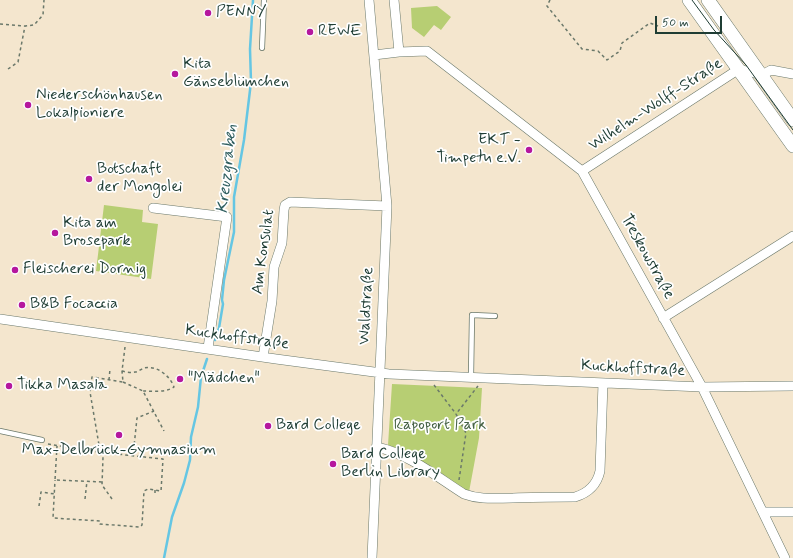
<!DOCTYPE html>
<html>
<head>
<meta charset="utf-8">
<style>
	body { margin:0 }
	#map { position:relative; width:793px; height:558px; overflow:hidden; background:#f4e6ce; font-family:Mynerve,sans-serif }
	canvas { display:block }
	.scale { position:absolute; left:655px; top:16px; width:67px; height:18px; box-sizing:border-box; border:2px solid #1f3d34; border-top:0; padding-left:5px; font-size:12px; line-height:14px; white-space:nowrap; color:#1f3d34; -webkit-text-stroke:3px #fff; paint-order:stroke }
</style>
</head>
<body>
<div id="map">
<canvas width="793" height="558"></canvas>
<div class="scale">50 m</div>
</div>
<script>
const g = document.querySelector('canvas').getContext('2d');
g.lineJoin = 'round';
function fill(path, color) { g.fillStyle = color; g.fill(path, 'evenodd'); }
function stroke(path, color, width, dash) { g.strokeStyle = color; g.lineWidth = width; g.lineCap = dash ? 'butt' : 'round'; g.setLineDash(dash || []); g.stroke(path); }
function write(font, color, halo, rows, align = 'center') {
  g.font = font + ' Mynerve,sans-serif'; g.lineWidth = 3.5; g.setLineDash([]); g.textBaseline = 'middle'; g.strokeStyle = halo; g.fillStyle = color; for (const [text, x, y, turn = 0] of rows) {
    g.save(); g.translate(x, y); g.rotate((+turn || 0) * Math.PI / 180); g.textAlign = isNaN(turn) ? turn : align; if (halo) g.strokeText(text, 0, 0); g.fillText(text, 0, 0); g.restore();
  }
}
fill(new Path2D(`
	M437 6 451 17 441 30 434 25 424 37 412 28 411 8Z
	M104 205 143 210 142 222 158 224 151 279 96 271Z
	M392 384 482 388 479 438 469 492 462 489 409 454 388 445Z`), '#b7ce73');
stroke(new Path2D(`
	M215 340 219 328 223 304 222 300 224 280 234 232V197L244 140 251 82 250 49 253 0
	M164 558 172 517 184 483 190 460 191 437 198 407 201 377 207 359`), '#65c6e3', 2.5);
const service = new Path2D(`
	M262 48 264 0
	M471 377 472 315 495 316
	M0 431 42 440`);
const minor = new Path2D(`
	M369 0 387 206 372 558
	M394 0 399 52
	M374 55 399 52 427 51 582 171 702 387 785 558
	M582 171 739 69 762 75 771 70 793 74
	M153 208 227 217 208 348
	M663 318 793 236
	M0 319 276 359 389 374 702 387 793 386
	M263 357 272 301 274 267 282 243 284 210 285 205 290 202 387 206
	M376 447C408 453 437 477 464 494 480 500 496 498 513 498 534 497 554 497 575 497 588 493 597 485 600 471L603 383
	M763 512H793`);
const secondary = new Path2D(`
	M689 0 793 146
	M708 0 793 120`);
stroke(service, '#6a786a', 6);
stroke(minor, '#6a786a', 10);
stroke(secondary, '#6a786a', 14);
stroke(new Path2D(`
	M550 0 547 6 582 49 598 51 607 60 620 51 622 43 650 23 658 26
	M0 24 25 26
	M8 69 18 62 25 26 34 25 43 15 44 0
	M122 371C126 372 131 373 135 372 138 372 141 369 144 368 157 365 170 376 174 387 165 393 153 391 143 391
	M109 380 110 369
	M123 382 143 391 164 431
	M434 385 456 414
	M48 444 98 452 163 459 161 491 148 489 144 491 142 525 140 527 100 524V521L53 518 55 480
	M57 446 55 480 102 482
	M133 456 137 418 154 411
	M459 480 466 433 456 414 478 386
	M155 490V495
	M85 499 87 481
	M112 499 102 485 103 457 98 452 99 445 90 392 92 377 123 382 122 371 125 347
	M39 506 41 492 55 494`), '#6a786a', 1.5, [3, 3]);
stroke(service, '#fff', 4.5);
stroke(minor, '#fff', 9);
stroke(secondary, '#fff', 13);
stroke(new Path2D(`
	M692 0 714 30 746 65 793 130`), '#1f3d34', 1);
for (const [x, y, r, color] of [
	[208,13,4,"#b5179e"],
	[310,32,4,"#b5179e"],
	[175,74,4,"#b5179e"],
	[28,105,4,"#b5179e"],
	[529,150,4,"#b5179e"],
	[89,179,4,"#b5179e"],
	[55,233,4,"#b5179e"],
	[15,270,4,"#b5179e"],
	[22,305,4,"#b5179e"],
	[180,379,4,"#b5179e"],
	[9,386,4,"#b5179e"],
	[268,426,4,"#b5179e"],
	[119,435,4,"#b5179e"],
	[333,464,4,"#b5179e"]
]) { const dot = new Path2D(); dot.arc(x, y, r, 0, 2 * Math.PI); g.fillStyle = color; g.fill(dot); stroke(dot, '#fff', 1.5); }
write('16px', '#1f3d34', '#fff', [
	["PENNY",216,13],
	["REWE",318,32],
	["Kita",183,65],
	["Gänseblümchen",183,83],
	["Niederschönhausen",36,96],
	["Lokalpioniere",36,114],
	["EKT -",521,141,"right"],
	["Timpetu e.V.",521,159,"right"],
	["Botschaft",97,170],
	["der Mongolei",97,188],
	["Kita am",63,224],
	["Brosepark",63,242],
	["Fleischerei Dornig",23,270],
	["B&B Focaccia",30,305],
	["\"Mädchen\"",188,379],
	["Tikka Masala",17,386],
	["Bard College",276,426],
	["Max-Delbrück-Gymnasium",119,451,"center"],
	["Bard College",341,455],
	["Berlin Library",341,473]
], 'left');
write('16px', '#1f3d34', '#fff', [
	["Wilhelm-Wolff-Straße",656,105,-33],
	["Am Konsulat",264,252,-82],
	["Treskowstraße",647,257,61],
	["Waldstraße",367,306,-87],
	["Kuckhoffstraße",237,338,8],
	["Kuckhoffstraße",633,369,3]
]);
write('16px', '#456144', '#fff', [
	["Rapoport Park",440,426]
]);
write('italic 17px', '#305f60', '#fff', [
	["Kreuzgraben",228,169,-84]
]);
</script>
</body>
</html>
